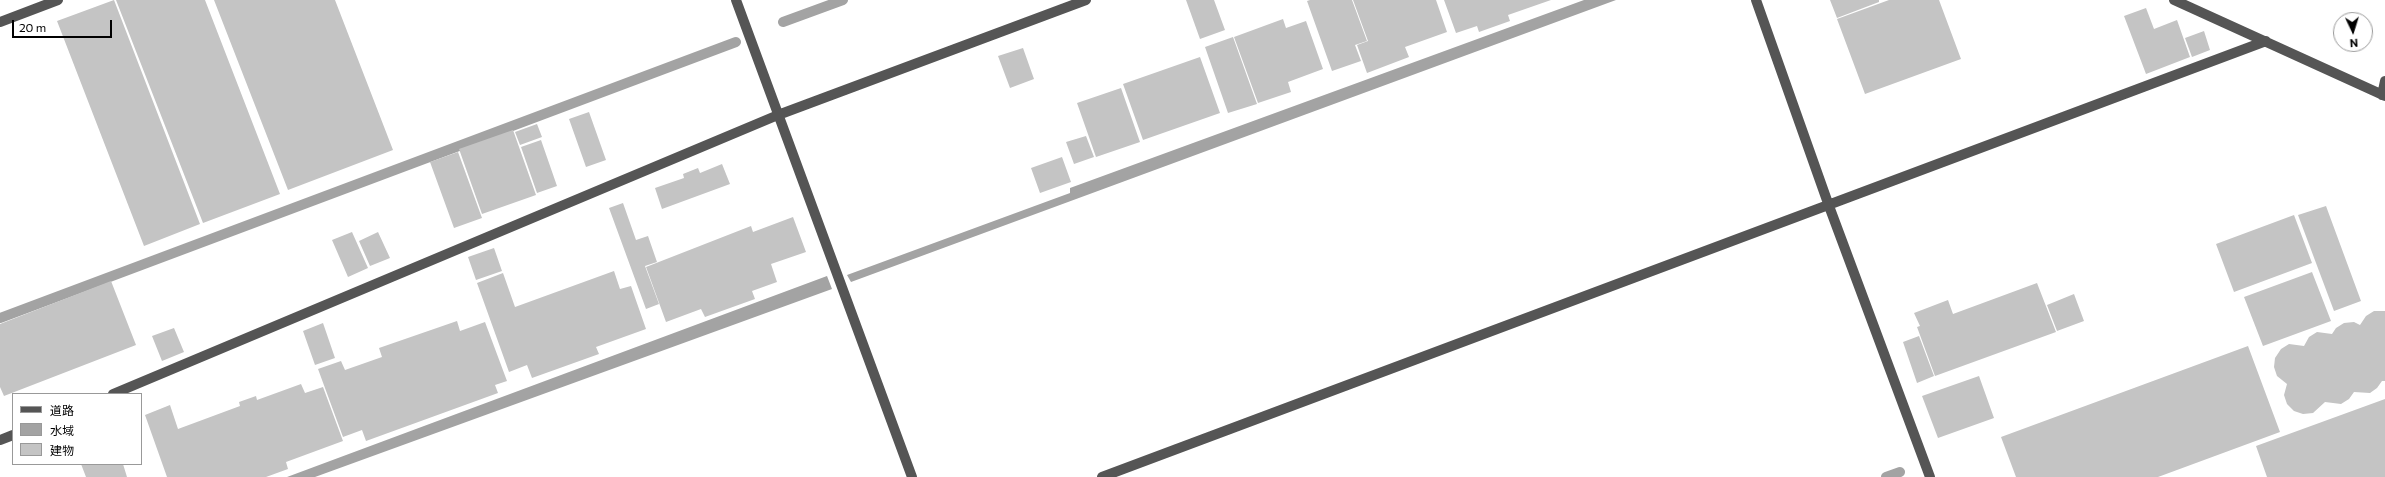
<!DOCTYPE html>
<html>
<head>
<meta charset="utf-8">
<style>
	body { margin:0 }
	#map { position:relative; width:2385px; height:477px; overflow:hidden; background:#fff; font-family:Commissioner,"Noto Sans JP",sans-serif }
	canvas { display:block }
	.legend { position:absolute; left:12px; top:393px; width:130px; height:72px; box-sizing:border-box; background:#fff; border:1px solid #999; margin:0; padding:5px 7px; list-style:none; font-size:12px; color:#000 }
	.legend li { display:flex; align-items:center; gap:8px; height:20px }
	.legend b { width:20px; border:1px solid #999 }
	.north { position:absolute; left:2333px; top:12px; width:40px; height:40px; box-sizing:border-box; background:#fff; border:1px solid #999; border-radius:50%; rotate:176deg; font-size:11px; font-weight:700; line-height:16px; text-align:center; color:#000 }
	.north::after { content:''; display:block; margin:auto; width:14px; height:18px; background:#000; clip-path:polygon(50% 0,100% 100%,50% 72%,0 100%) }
	.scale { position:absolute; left:12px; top:20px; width:100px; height:18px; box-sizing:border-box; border:2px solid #000; border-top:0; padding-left:5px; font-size:12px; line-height:14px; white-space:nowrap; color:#000; -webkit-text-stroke:3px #fff; paint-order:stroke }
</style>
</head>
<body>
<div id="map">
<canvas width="2385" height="477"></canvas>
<ul class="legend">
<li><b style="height:5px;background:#555"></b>道路</li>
<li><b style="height:11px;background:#a3a3a3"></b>水域</li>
<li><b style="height:11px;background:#c4c4c4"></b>建物</li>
</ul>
<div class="north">N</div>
<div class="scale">20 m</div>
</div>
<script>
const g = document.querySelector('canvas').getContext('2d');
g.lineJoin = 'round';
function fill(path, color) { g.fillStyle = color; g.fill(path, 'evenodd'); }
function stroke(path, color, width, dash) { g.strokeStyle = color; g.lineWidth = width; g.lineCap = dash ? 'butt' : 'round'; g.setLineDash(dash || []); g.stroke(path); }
fill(new Path2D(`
	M1584 0H1616L851 282 847 275 1070 193V188Z
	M827 276 832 289 315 477H287Z`), '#a3a3a3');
stroke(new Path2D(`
	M783 22 843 0
	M0 318 736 42
	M1886 477 1900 472`), '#a3a3a3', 10);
fill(new Path2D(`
	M114 0 200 224 144 246 57 21Z
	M116 0H205L280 194 203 223Z
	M214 0H335L393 150 288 190Z
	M1186 0H1214L1225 30 1200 39Z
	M1310 0H1352L1367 41 1355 45 1361 61 1332 71 1307 1Z
	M1353 0H1436L1447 32 1405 47 1409 57 1367 73 1357 45 1368 41Z
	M1444 0H1551L1508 15 1510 21 1479 32 1477 26 1456 33Z
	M1830 0H1879V2L1837 18Z
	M1889 0H1939L1961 59 1865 94 1837 19Z
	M2146 8 2154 29 2177 20 2190 57 2146 74 2124 16Z
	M1283 19 1286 28 1306 21 1323 69 1288 82 1291 92 1258 103 1234 37Z
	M2204 31 2210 50 2192 57 2185 38Z
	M1233 37 1257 104 1228 113 1205 47Z
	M1023 48 1034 79 1010 88 998 56Z
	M1200 57 1220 113 1143 140 1123 84Z
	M1121 88 1140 142 1096 157 1077 103Z
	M589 112 606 160 586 167 569 119Z
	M537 124 542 137 520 145 515 132Z
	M513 130 536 195 482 214 459 149Z
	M1086 136 1094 157 1074 164 1066 142Z
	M541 140 557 186 537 193 521 147Z
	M458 152 482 218 454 228 430 162Z
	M1062 157 1071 182 1040 193 1031 168Z
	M722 164 730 184 662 209 655 188 684 178 683 174 698 168 700 173Z
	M623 203 636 240 648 236 657 262 645 266 659 304 646 309 609 208Z
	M2326 206 2361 301 2334 311 2298 215Z
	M2294 215 2312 263 2234 292 2216 244Z
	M793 217 806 252 771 264 777 282 752 291 755 299 705 317 701 309 666 322 646 267 751 226 753 232Z
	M352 232 368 268 348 277 332 240Z
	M378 232 390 258 370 266 359 241Z
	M494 248 502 271 476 280 468 257Z
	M614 271 620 289 631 286 646 329 596 347 599 354 532 378 527 365 509 372 477 283 503 273 515 307Z
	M2312 272 2331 321 2263 346 2244 297Z
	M111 281 136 345 4 396 0 387V324Z
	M2037 283 2056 332 1935 376 1917 327 1920 326 1914 313 1948 300 1953 314Z
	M2074 294 2084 321 2057 331 2047 305Z
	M2374 311H2385V381H2382L2377 388 2370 393 2354 392 2349 399 2341 404 2325 402 2313 413 2303 414 2294 411 2287 404 2284 395 2287 384 2277 376 2274 367 2275 358 2281 349 2289 344 2304 346 2309 337 2317 332 2332 334 2336 328 2344 323 2354 322 2360 325 2366 316Z
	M457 321 460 331 485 322 507 381 495 385 498 393 366 441 362 430 343 437 318 369 341 361 345 370 382 357 379 348Z
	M323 323 335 358 315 365 303 331Z
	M174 328 184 352 162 361 152 336Z
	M1919 336 1934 376 1917 383 1903 342Z
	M2248 346 2280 432 2158 477H2016L2001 437Z
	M1979 376 1994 418 1938 438 1922 396Z
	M301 384 305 393 323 387 343 441 286 462 288 469 266 477H167L145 415 170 405 178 429 240 406 239 402 256 396 257 400Z
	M2385 399V477H2267L2256 446Z
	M81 464H123L127 477H86Z`), '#c4c4c4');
stroke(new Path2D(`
	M736 0 912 477
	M1756 0 1829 206 1930 477
	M2174 0 2385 96
	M0 22 58 0
	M2382 95 2385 81
	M113 394 778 115 1086 0
	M0 440 13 435
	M1102 477 2266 41`), '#555', 10);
</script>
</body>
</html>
